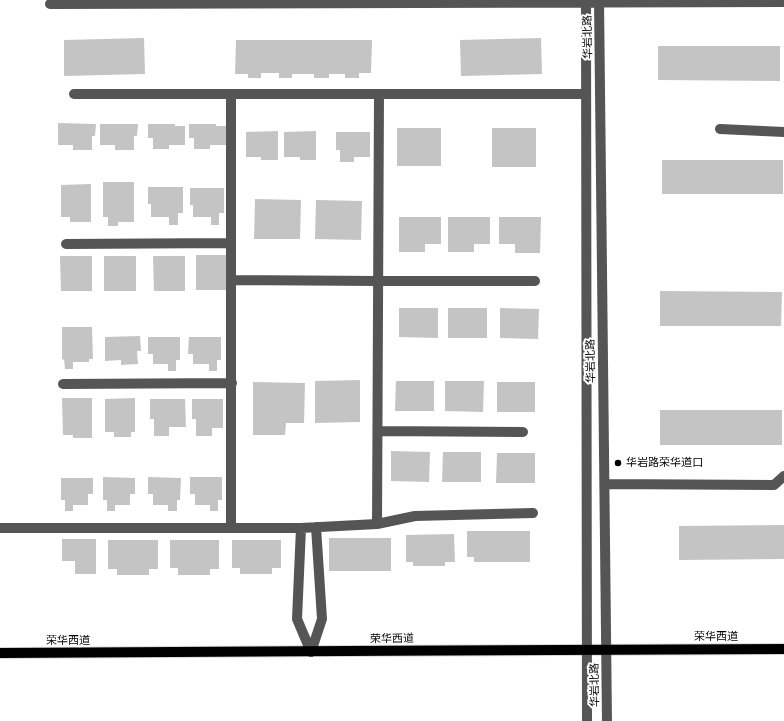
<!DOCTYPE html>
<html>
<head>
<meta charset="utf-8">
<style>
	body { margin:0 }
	canvas { display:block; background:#fff }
</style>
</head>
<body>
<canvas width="784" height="721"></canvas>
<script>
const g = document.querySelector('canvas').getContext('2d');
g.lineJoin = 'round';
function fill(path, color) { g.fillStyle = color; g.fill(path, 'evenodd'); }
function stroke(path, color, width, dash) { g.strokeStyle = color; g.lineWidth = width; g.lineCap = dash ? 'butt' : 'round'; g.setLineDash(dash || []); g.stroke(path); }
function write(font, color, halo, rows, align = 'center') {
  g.font = font + ' "PT Sans Narrow","Noto Sans SC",sans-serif'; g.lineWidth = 4; g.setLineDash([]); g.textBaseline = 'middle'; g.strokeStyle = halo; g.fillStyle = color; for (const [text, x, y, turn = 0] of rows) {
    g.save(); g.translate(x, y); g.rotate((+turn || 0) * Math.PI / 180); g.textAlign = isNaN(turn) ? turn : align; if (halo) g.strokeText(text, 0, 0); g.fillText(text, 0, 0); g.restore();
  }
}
fill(new Path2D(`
	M144 38 145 74 64 76V40Z
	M541 38 542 74 461 76 460 40Z
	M236 40H372L371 73H359V78H345V74H329V78H314V74H292V78H279V73H261V78H248V74H235Z
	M658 46H780V81L658 80Z
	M58 123 96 124 95 136H92V150H73V145H58Z
	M100 124H138L137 136H134V150H115V145H100Z
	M148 124H175V126H185V145H169V149H153V138H148Z
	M189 124H216V126H226V145H210V149H194V138H189Z
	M397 128H441V166H397Z
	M492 128H536V167H492Z
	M278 131V160H261V157H246V132Z
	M316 131V160H300V157H284V132Z
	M336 132H370V157H354V162H340V150H336Z
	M662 160H783V194H662Z
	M103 182H134V222H118V226H108V217H103Z
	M91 184V222H70V217H61V185Z
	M148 187H183V213H178V225H169V217H151V204H148Z
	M190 188H224V213H219V225H211V217H193V205H190Z
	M255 199 301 200 300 239H254Z
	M316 200 362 201 361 240 315 239Z
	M399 217H441V244H425V252H399Z
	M448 217H490V244H474V252H448Z
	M499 217H541L540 253H515V244H499Z
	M196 255H228V290H196Z
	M60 256H92V291H61Z
	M104 256H136V291H104Z
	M153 256H185V291H154Z
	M660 291 782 292 781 326H660Z
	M399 308H438V338L399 337Z
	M448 308H487V338H448Z
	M500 308 539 309 538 339 500 338Z
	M62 327H92L93 359H89V362H73V369H65L64 359 62 360Z
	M140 336 141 351H137L138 364 121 365V360L105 361V337Z
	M148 337H180V360H176V371H168V364H153V354H148Z
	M189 337H221V360H217V371H209V364H193V354H188Z
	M360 380V422L315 423V381Z
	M396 381H434V411H395Z
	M445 381H484L483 412 445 411Z
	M253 382 305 383 304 423H286L285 435H253Z
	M497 382H535V412H497Z
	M62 398H92V438H73V435H63Z
	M135 398V432H131V437H114V432H105V399Z
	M150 399H185L186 427H169V436H154V419H150Z
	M192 399H223V428H212V436H196V419H192Z
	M660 410H782V445H660Z
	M391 451 430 452 429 482 391 481Z
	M443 452H481V482H442Z
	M497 453H535V483H496Z
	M103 477 135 478V494H130V505H115V511H107V500H103Z
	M148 477 181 478 180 500H177V511H168V505H153V494H148Z
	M190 477H222V500H218V511H210V505H195V494H190Z
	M61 478H93V494H88V505H73V511H65V500H61Z
	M784 525V559L679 560V526Z
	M467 531H530V562H474V557H467Z
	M454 534 455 562H445V566H413V562H406V535Z
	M329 538H391V571H329Z
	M62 539H96V574H75V561H62Z
	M108 540H158V569H149V575H117V569H108Z
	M170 540H219V569H210V575H178V568H170Z
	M232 540H281V568H272V574H240V568H232Z`), '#c4c4c4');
const major = new Path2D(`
	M0 653C261 652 523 649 784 649`);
stroke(major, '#dbdbdb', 12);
stroke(new Path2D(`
	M586 0 587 721
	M599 0 607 721
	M50 4 784 2
	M74 94H586
	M231 94V528
	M720 129 784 132
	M66 244 231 243
	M231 280 378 281H535
	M63 384 232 383
	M378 431 523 432
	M605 484 774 485 784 476
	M377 524 379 94
	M0 528H301L377 524 415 516 533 513
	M301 528 297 619 311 652
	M311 652 322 619 316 527`), '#555', 10);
stroke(major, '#000', 10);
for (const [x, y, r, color] of [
	[618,463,4,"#000"]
]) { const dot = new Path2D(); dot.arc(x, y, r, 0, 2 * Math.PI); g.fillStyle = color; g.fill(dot); stroke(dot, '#fff', 1.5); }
write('11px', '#000', '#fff', [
	["华岩北路",588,37,-91],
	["华岩北路",591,361,-91],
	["荣华西道",716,637],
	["荣华西道",392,639,-1],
	["荣华西道",68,641],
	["华岩北路",595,685,-91]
]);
write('11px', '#000', '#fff', [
	["华岩路荣华道口",626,463]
], 'left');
</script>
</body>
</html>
